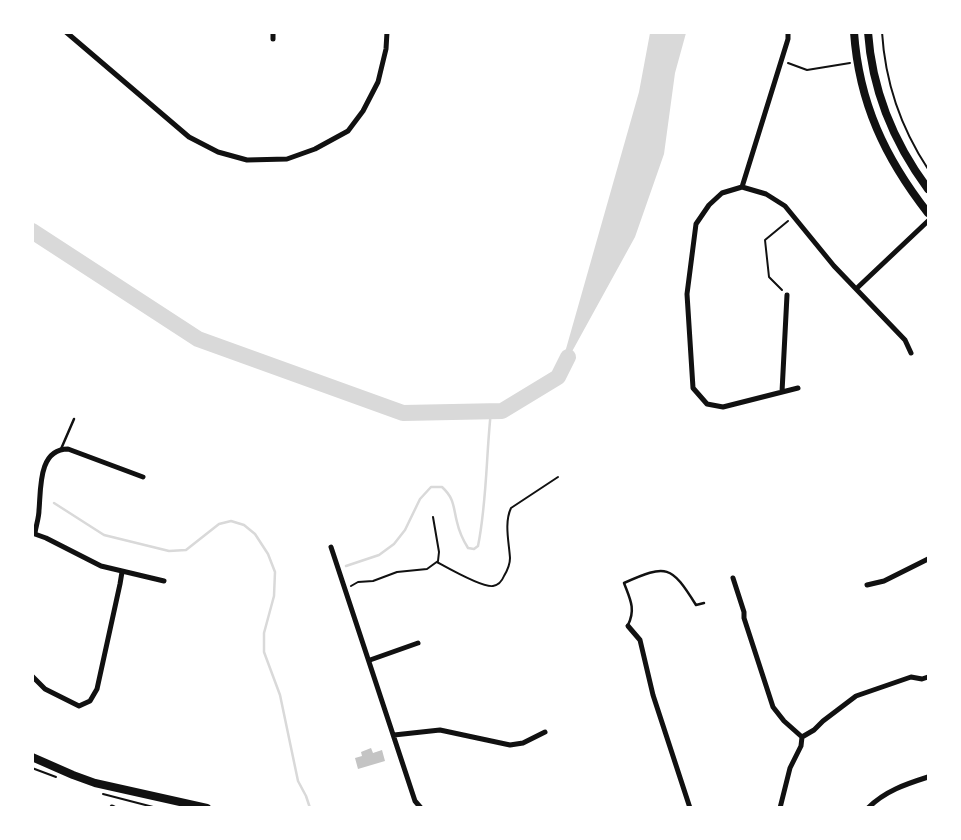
<!DOCTYPE html>
<html>
<head>
<meta charset="utf-8">
<style>
	body { margin:0 }
	#map { position:relative; width:961px; height:840px; overflow:hidden; background:#fff; font-family:"PT Sans",sans-serif }
	canvas { display:block }
	.frame { position:absolute; inset:0; border:34px solid #fff; pointer-events:none }
</style>
</head>
<body>
<div id="map">
<canvas width="961" height="840"></canvas>
<div class="frame"></div>
</div>
<script>
const g = document.querySelector('canvas').getContext('2d');
g.lineJoin = 'round';
function fill(path, color) { g.fillStyle = color; g.fill(path, 'evenodd'); }
function stroke(path, color, width, dash) { g.strokeStyle = color; g.lineWidth = width; g.lineCap = dash ? 'butt' : 'round'; g.setLineDash(dash || []); g.stroke(path); }
fill(new Path2D(`
	M650 33H686L675 73 664 154 635 237 558 377 639 92Z`), '#d9d9d9');
stroke(new Path2D(`
	M54 503 104 535 169 551 186 550 219 524 231 521 244 525 255 534 268 554 275 572 274 596 264 633V652L280 695 298 781 306 796 310 808
	M346 566 379 555 394 544 405 530 420 499 431 487H442C455 499 453 507 457 522 459 531 463 540 468 548L474 549 478 546C487 502 486 456 491 411`), '#d9d9d9', 2.5);
stroke(new Path2D(`
	M32 231 198 339 403 413 502 411 558 377 568 357`), '#d9d9d9', 16);
fill(new Path2D(`
	M371 748 373 753 382 750 385 761 358 769 355 758 362 756 361 752Z`), '#c4c4c4');
stroke(new Path2D(`
	M882 32C885 81 901 128 928 169
	M788 63 807 70 850 63
	M782 290 769 277 765 240 788 221
	M437 562C448 568 483 588 493 586 499 585 502 581 504 576 507 571 510 564 510 558 509 542 504 523 511 508L558 477
	M351 586 358 582 373 581 397 572 427 569 438 561 439 552 433 517
	M32 768 56 777
	M103 794 157 808`), '#111', 2);
stroke(new Path2D(`
	M61 449 74 419
	M628 625C636 609 630 599 624 583 667 564 671 565 696 605L704 603`), '#111', 2.5);
stroke(new Path2D(`
	M66 32 189 137 218 152 247 160 287 159 315 149 348 131 363 111 378 82 386 49 387 32
	M273 39V32
	M742 187 722 193 709 205 696 224 687 294 693 388 707 404 723 407 798 388
	M742 187 766 194 785 206 834 266 905 340 911 353
	M742 187 788 39V32
	M856 289 928 221
	M782 392 787 295
	M32 533 46 538 101 566 164 581
	M35 533C36 525 39 518 39 510 41 489 38 449 68 449L143 477
	M331 547 415 801 421 808
	M733 578 744 612V618L773 707 784 721 802 737
	M867 585 884 581 928 559
	M628 626 640 640 653 695 690 808
	M370 660 418 643
	M32 676 45 689 79 706 90 701 97 689 120 584 122 572
	M394 735 440 730 510 745 523 743 545 732
	M112 807 114 808
	M780 808 790 768 801 746 802 737 814 730 823 721 856 696 911 677 922 679 928 677
	M868 808C885 791 906 784 928 777`), '#111', 5);
stroke(new Path2D(`
	M854 32C859 103 885 158 928 213
	M868 32C872 90 894 143 928 189
	M32 757 73 775 95 783 207 808`), '#111', 8);
</script>
</body>
</html>
